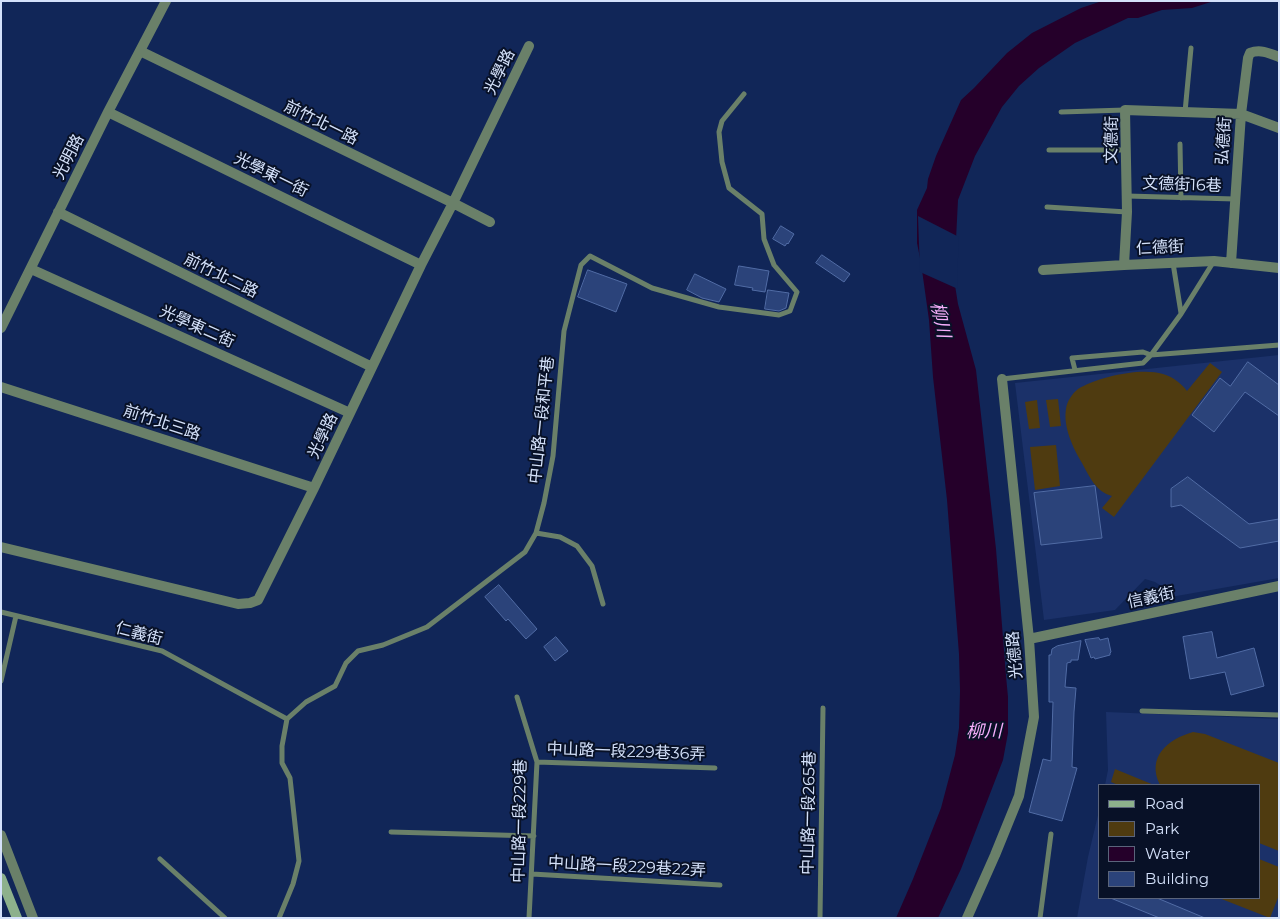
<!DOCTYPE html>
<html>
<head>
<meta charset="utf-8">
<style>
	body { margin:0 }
	#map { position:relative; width:1280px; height:919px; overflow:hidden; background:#112658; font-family:Montserrat,sans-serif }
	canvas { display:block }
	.frame { position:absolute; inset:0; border:2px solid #d4e1fa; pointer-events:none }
	.legend { position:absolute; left:1098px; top:784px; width:162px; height:115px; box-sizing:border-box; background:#081127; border:1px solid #5a647b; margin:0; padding:6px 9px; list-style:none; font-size:15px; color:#d4e1fa }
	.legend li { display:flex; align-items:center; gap:10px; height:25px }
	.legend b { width:25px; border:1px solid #5a647b }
</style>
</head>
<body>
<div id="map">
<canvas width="1280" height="919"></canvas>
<div class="frame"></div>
<ul class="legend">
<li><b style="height:6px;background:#8db18c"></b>Road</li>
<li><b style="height:14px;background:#4f3b10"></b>Park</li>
<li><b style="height:14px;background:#25002a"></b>Water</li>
<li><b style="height:14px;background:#2b437a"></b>Building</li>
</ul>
</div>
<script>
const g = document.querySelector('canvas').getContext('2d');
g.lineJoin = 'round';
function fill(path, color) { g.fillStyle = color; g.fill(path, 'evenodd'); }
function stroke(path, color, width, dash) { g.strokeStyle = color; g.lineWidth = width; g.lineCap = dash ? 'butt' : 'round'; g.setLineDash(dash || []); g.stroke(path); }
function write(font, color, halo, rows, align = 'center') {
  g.font = font + ' Montserrat,"Noto Sans TC",sans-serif'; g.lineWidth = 4; g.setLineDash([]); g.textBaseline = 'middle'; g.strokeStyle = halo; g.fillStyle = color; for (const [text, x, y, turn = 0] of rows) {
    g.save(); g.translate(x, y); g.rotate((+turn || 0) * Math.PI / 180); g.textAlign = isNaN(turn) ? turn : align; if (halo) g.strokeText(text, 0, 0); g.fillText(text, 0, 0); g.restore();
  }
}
fill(new Path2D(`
	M1279 355V578L1165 598 1166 589 1155 582 1145 579 1115 610 1044 620 1015 383Z
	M1106 712 1279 719V918H1077L1088 857 1099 811V898H1259V785H1105L1108 770Z`), '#1b3169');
fill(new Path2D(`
	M1210 363 1222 372 1114 517 1102 508 1112 496C1096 492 1089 476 1082 463 1073 448 1063 427 1066 409 1067 401 1072 394 1078 389 1097 377 1141 367 1163 374 1173 377 1181 383 1187 391Z
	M1058 399 1061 426 1050 427 1046 400Z
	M1037 400 1040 428 1029 429 1025 402Z
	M1056 445 1060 486 1035 490 1030 447Z
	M1193 732 1205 734 1279 763V851L1259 843V785H1160C1146 757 1168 739 1193 732Z
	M1115 769 1154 785H1118L1111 782Z
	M1259 859 1279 867V895L1270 918 1219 898H1259Z`), '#4f3b10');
fill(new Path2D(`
	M1102 1H1214L1192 8 1162 10 1138 18H1128L1075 43 1039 68 1019 86 1002 107 975 156 958 200 954 279 958 304 976 370 996 549 1006 676 1008 697V733L1003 760 961 869 938 918H896L913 879 941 808 955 755 959 728 960 691 959 654 947 500 933 377 929 320 921 263 917 243V210L927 188 928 179 936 156 961 100 974 88 1007 53 1032 33 1081 8Z`), '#25002a');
fill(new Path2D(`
	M918 216 959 237 957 279 958 289 920 272Z`), '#112658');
const building = new Path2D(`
	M781 226 794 234 788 244 787 243 785 246 773 239Z
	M822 255 850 274 844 282 816 263Z
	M739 266 769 271 765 292 752 290 753 288 735 285Z
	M588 270 627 284 616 312 578 297Z
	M695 274 726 289 719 302 702 298 687 290Z
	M768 290 789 293 786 308 779 311 765 309Z
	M1248 362 1279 385V416L1245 392 1214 432 1192 415 1220 378 1230 386Z
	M1188 477 1249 524 1279 519V541L1240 548 1181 505 1171 507V489Z
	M1095 486 1102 538 1041 545 1034 493Z
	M499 585 537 629 526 639 508 619 506 621 485 597Z
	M1212 632 1217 658 1254 648 1264 686 1231 695 1225 672 1190 679 1183 637Z
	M556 637 568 651 555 661 544 647Z
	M1099 638 1100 640 1108 638 1111 652 1110 653V655L1095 659 1094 657 1091 658 1085 640Z
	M1081 641 1078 660H1071V662L1067 663 1065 687 1076 688 1074 712 1072 767 1077 768 1062 821 1029 812 1043 759 1051 761 1053 702H1049V655H1051L1052 649 1057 646Z
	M1111 898H1157L1205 918H1160Z`);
fill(building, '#2b437a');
stroke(building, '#516ca5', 1);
stroke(new Path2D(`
	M1061 112 1125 110
	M1185 112 1191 48
	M1180 144 1181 198
	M1049 150H1126
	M1127 196 1235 199
	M1047 207 1127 212
	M1173 263 1181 313
	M1075 370 1072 358 1143 352 1151 355 1279 345
	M1002 379 1143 363 1151 355 1181 314 1214 261
	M536 533 560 537 577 546 592 566 603 604
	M1 612 162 651 287 719
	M1 681 16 616
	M517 697 537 762 529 918
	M1142 711 1279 715
	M537 762 715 768
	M391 832 534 836
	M160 859 225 918
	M532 874 720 885
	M279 918 293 884 299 861 290 778 282 763V746L287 719 306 702 335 686 346 663 358 651 383 645 427 627 525 552 536 533 544 503 553 456 564 331 581 265 590 256 652 288 719 307 779 315 790 311 797 292 774 265 764 239 762 214 729 188 722 162 719 132 722 121 744 94
	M820 918 823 708
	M1040 918 1051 834`), '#6a8069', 5);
stroke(new Path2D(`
	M140 51 453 203 490 222
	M108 112 421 265
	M58 212 372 367
	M1231 263 1241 114 1248 58 1250 53C1260 49 1269 53 1279 57
	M1124 265 1127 212 1125 110 1241 114 1279 128
	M31 269 350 413
	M1043 270 1124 265 1214 261 1279 268
	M1 328 108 112 166 1
	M1 387 314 488
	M1 547 238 604 250 603 258 600 314 488 421 265 453 203 529 46
	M1029 639 1279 586
	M1 835 33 918
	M967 918 995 855 1019 796 1034 717 1029 639 1002 379`), '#6a8069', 10);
stroke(new Path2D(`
	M1 878 17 918`), '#8db18c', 10);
write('16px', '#d4e1fa', '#081127', [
	["光學路",500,72,-64],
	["前竹北一路",321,123,26],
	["文德街",1112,140,-89],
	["弘德街",1224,141,-86],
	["光明路",69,157,-63],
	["光學東一街",271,175,26],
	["文德街16巷",1182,185,2],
	["仁德街",1160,248,-3],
	["前竹北二路",221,276,26],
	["光學東二街",197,327,24],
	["中山路一段和平巷",542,420,-84],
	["前竹北三路",162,423,18],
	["光學路",323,436,-65],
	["信義街",1151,598,-12],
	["仁義街",139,634,15],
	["光德路",1015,655,-95],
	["中山路一段229巷36弄",626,752,2],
	["中山路一段265巷",809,813,-89],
	["中山路一段229巷",520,821,-89],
	["中山路一段229巷22弄",627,867,3]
]);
write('italic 18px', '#f5aefa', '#081127', [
	["柳川",940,320,78],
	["柳川",984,732]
]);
</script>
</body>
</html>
